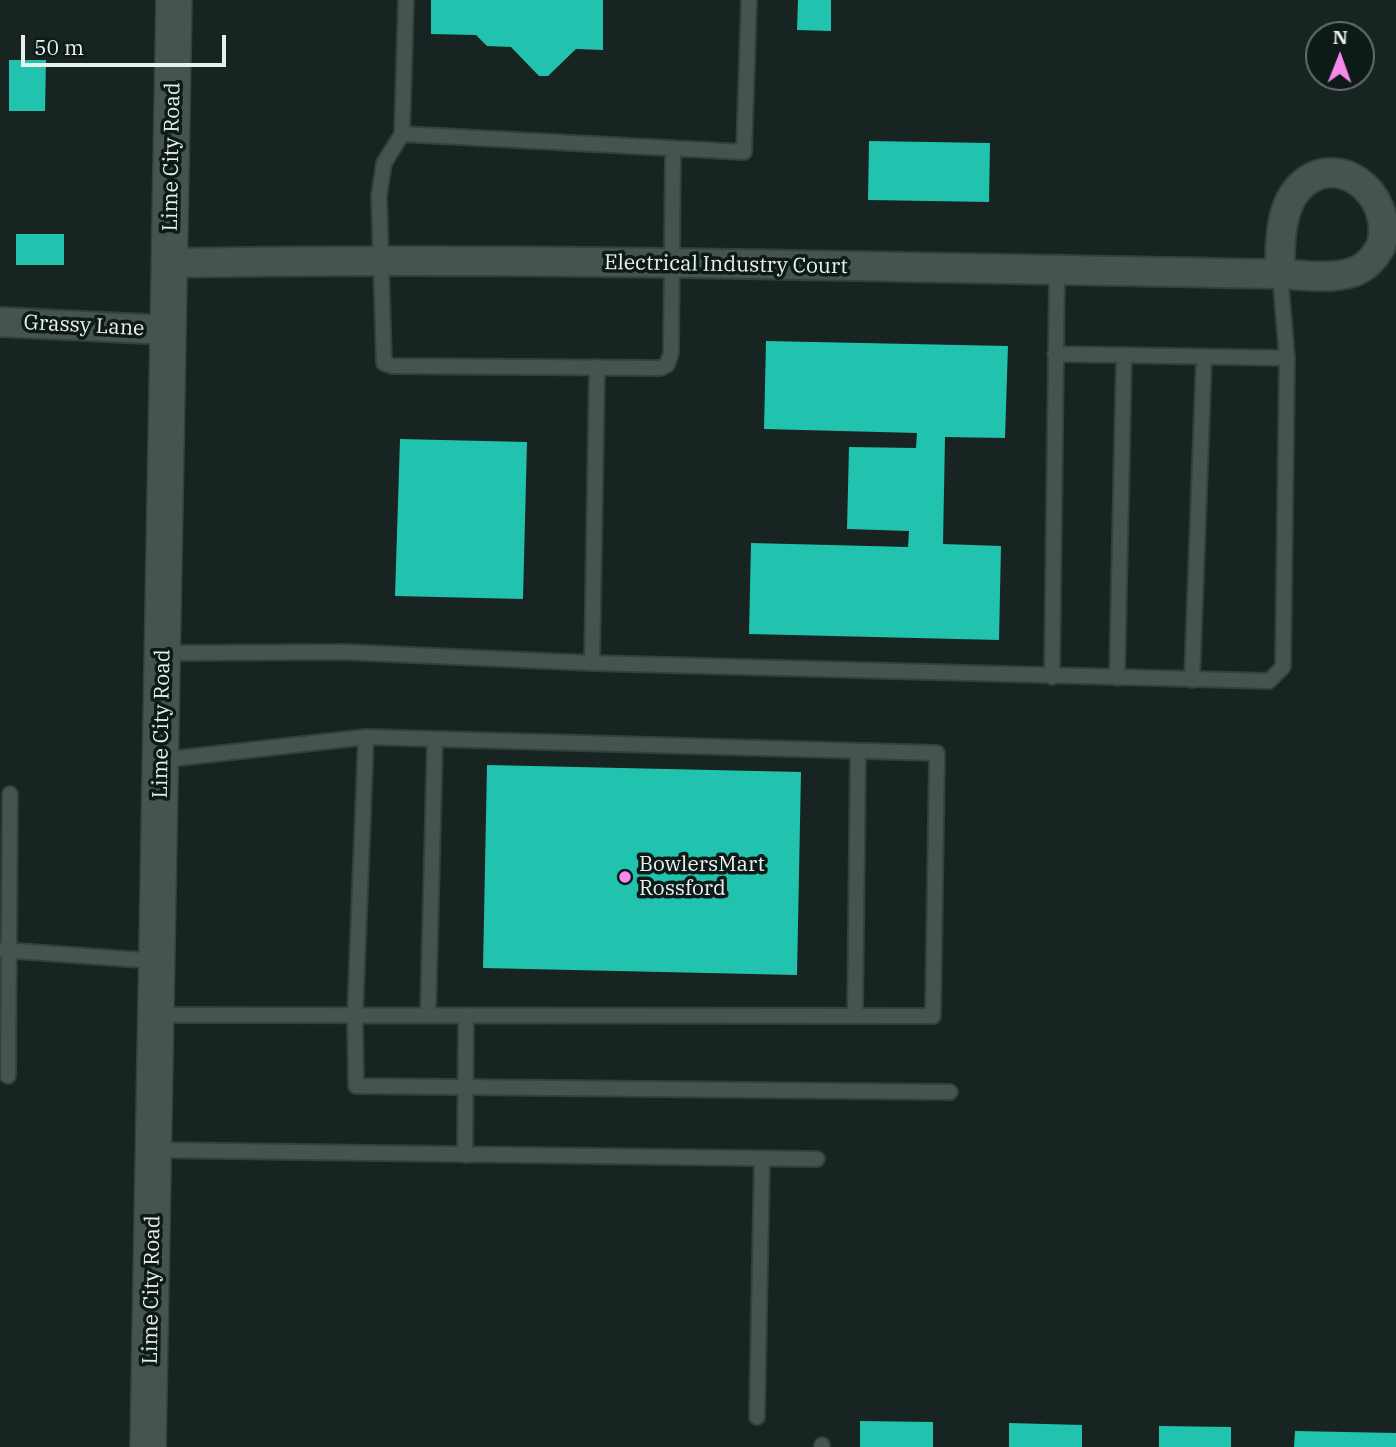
<!DOCTYPE html>
<html>
<head>
<meta charset="utf-8">
<style>
	body { margin:0 }
	#map { position:relative; width:1396px; height:1447px; overflow:hidden; background:#172421; font-family:"IBM Plex Serif",serif }
	canvas { display:block }
	.north { position:absolute; left:1305px; top:21px; width:70px; height:70px; box-sizing:border-box; background:#0e1a18; border:2px solid #65706e; border-radius:50%; rotate:1deg; font-size:19px; font-weight:700; line-height:28px; text-align:center; color:#e8f0ee }
	.north::after { content:''; display:block; margin:auto; width:24px; height:32px; background:#f788ec; clip-path:polygon(50% 0,100% 100%,50% 72%,0 100%) }
	.scale { position:absolute; left:21px; top:35px; width:205px; height:32px; box-sizing:border-box; border:4px solid #e8f0ee; border-top:0; padding-left:9px; font-size:21px; line-height:24px; white-space:nowrap; color:#e8f0ee; -webkit-text-stroke:5px #0e1a18; paint-order:stroke }
</style>
</head>
<body>
<div id="map">
<canvas width="1396" height="1447"></canvas>
<div class="north">N</div>
<div class="scale">50 m</div>
</div>
<script>
const g = document.querySelector('canvas').getContext('2d');
g.lineJoin = 'round';
function fill(path, color) { g.fillStyle = color; g.fill(path, 'evenodd'); }
function stroke(path, color, width, dash) { g.strokeStyle = color; g.lineWidth = width; g.lineCap = dash ? 'butt' : 'round'; g.setLineDash(dash || []); g.stroke(path); }
function write(font, color, halo, rows, align = 'center') {
  g.font = font + ' "IBM Plex Serif",serif'; g.lineWidth = 7; g.setLineDash([]); g.textBaseline = 'middle'; g.strokeStyle = halo; g.fillStyle = color; for (const [text, x, y, turn = 0] of rows) {
    g.save(); g.translate(x, y); g.rotate((+turn || 0) * Math.PI / 180); g.textAlign = isNaN(turn) ? turn : align; if (halo) g.strokeText(text, 0, 0); g.fillText(text, 0, 0); g.restore();
  }
}
fill(new Path2D(`
	M431 0H603V50L576 49 548 76H539L511 47 487 46 476 35 431 34Z
	M798 0H831V31L797 30Z
	M9 60H46L45 111H9Z
	M869 141 990 143 989 202 868 200Z
	M16 234H64V265H16Z
	M766 341 1008 346 1005 438 945 437 943 544 1001 546 999 640 749 634 751 543 908 547 909 531 847 529 849 447 916 448 917 433 764 429Z
	M400 439 527 442 523 599 395 596Z
	M487 765 801 772 797 975 483 968Z
	M860 1421 933 1422V1447H860Z
	M1009 1423 1082 1425V1447H1009Z
	M1159 1426 1231 1427V1447H1159Z
	M1295 1431 1396 1433V1447H1294Z`), '#21c2ae');
const service = new Path2D(`
	M402 134 406 0
	M673 148 671 353 667 365 660 368 392 366 384 363 379 196 384 163 402 134 744 152 749 0
	M1280 274 1287 358
	M163 653 345 652 592 663 1269 681 1283 667 1287 358 1055 354
	M592 663 597 367
	M1052 677 1057 271
	M1117 678 1124 355
	M1192 680 1204 357
	M366 737 355 1015 356 1086 950 1092
	M2 950 156 961
	M156 1015 933 1016 937 753 366 737 161 760
	M428 1015 435 739
	M855 1016 858 751
	M8 1076 10 794
	M154 1150 817 1159
	M465 1155 466 1015
	M757 1417 762 1159
	M822 1447V1445`);
const minor = new Path2D(`
	M171 263C541 256 911 268 1280 274 1304 275 1338 281 1360 269 1370 264 1376 255 1381 246 1396 192 1333 146 1296 191 1279 213 1280 249 1280 274
	M0 322 169 330`);
const tertiary = new Path2D(`
	M148 1447 174 0`);
stroke(service, '#353f3d', 18);
stroke(minor, '#353f3d', 32);
stroke(tertiary, '#353f3d', 38);
stroke(service, '#465451', 14);
stroke(minor, '#465451', 28);
stroke(tertiary, '#465451', 35);
for (const [x, y, r, color] of [
	[625,877,7,"#f788ec"]
]) { const dot = new Path2D(); dot.arc(x, y, r, 0, 2 * Math.PI); g.fillStyle = color; g.fill(dot); stroke(dot, '#0e1a18', 2.5); }
write('21px', '#e8f0ee', '#0e1a18', [
	["Lime City Road",172,157,-89],
	["Electrical Industry Court",726,265,1],
	["Grassy Lane",84,326,3],
	["Lime City Road",162,724,-89],
	["Lime City Road",152,1290,-89]
]);
write('21px', '#e8f0ee', '#0e1a18', [
	["BowlersMart",639,865],
	["Rossford",639,889]
], 'left');
</script>
</body>
</html>
